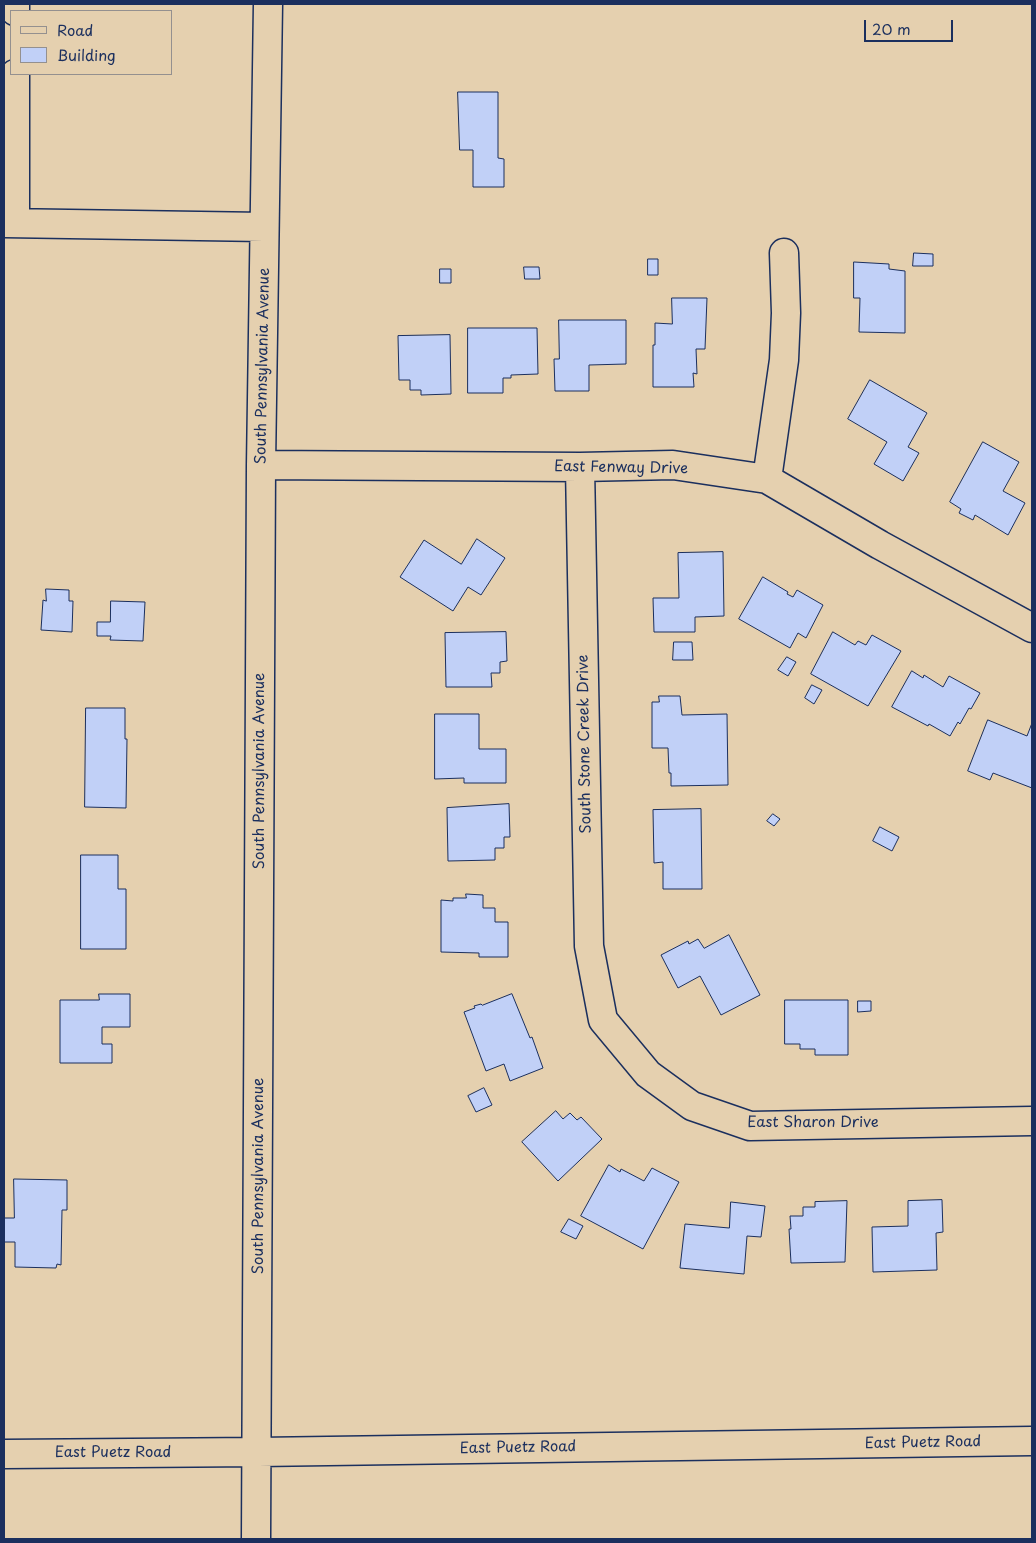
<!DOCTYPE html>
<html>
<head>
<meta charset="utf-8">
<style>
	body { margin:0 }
	#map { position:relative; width:1036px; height:1543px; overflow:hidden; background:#e5d0af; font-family:"Playpen Sans",sans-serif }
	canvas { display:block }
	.frame { position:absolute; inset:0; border:5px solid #1b2f5e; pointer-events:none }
	.legend { position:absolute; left:10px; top:10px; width:162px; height:65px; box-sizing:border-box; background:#e5d0af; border:1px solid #94908f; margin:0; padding:6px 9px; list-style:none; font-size:15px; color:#1b2f5e }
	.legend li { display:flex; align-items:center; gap:10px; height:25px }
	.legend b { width:25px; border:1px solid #94908f }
	.scale { position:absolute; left:864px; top:20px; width:89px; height:22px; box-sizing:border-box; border:2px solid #1b2f5e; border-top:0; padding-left:6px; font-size:15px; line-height:18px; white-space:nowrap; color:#1b2f5e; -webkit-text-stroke:4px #e5d0af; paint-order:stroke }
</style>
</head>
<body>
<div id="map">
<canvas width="1036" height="1543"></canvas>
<div class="frame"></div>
<ul class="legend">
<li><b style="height:6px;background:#e5d0af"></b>Road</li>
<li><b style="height:14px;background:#c1d0f7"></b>Building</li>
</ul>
<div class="scale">20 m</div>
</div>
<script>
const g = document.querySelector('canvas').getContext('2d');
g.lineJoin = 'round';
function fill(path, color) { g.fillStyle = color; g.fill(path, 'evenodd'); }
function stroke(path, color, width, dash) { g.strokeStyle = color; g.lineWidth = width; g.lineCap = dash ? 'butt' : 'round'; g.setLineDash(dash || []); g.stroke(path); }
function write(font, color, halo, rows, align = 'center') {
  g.font = font + ' "Playpen Sans",sans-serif'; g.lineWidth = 4; g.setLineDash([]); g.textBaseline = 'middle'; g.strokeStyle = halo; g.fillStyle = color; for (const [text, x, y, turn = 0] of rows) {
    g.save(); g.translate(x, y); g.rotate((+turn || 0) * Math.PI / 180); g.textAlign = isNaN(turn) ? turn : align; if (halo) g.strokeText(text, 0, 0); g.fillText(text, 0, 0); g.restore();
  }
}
const building = new Path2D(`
	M458 92H498V158L504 159V187H473V150H460Z
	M914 253 933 254V266H913Z
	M648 259H658V275H648Z
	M854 262 889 264V269L905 271V333L859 332 860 298H854Z
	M524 267H539L540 279H525Z
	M440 269H451V283H440Z
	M672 298H707L705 349H696L697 374 693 373 694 387H653V345H655V323L672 324Z
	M559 320H626V364L589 365V391H555L554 359H559Z
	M468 328H537L538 374 511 375V378H503V393H468Z
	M450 335 451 394 421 395V390H410V380H399L398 336Z
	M870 380 927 413 908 447 919 453 903 481 874 464 887 442 848 419Z
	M983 442 1019 462 1003 491 1025 503 1008 535 975 515 973 520 959 513 961 509 950 502Z
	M477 539 505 558 481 595 468 587 453 611 400 577 424 540 461 564Z
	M723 552 724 616 695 617V632H654L653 598H679L678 553Z
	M763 577 788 592 787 594 793 597 797 590 823 605 806 638 798 633 790 648 739 619Z
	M46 589 69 590V601H73L72 632 41 630 43 600 46 601Z
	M111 601 145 602 143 641 110 640 111 636H97V622H110Z
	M506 632 507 661 500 662V673H491L492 687H446L445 633Z
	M833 632 855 645 858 641 866 645 872 635 901 651 868 706 811 674Z
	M674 642H692L693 660H673Z
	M787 657 796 662 788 676 778 670Z
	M912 671 923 678 924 675 943 687 949 676 980 693 971 709 969 708 960 724 958 722 950 736 929 724 928 726 892 707Z
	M812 685 822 690 814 704 805 698Z
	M659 696H680L682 715 727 714 728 785 671 786V773H669L668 748H652V702H659Z
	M86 708H125V739H127L126 808 85 807Z
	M435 714H479V749H506V783H464V778L435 779Z
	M988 720 1027 736 1032 723V788L993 773 990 780 968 771Z
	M509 804 510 837H504V848H495V860L448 861 447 808Z
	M701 809 702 889H663V862L654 863 653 810Z
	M773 814 780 819 774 826 767 821Z
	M880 827 899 837 892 851 873 841Z
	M81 855H118V889H126V949H81Z
	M466 894 483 895V908H495V922H508V957H479V953L441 952V900L453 901V898H466Z
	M729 935 760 995 721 1015 700 976 678 988 661 955 688 941 689 944 698 939 704 948Z
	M99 994H130V1027H102V1044H112V1063H60V1000H99Z
	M512 994 530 1038 532 1037 543 1068 510 1081 504 1064 486 1071 464 1012 475 1008 474 1006 481 1004 482 1005Z
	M785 1000H848V1055H815V1049H800V1044H785Z
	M858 1001H871V1011L858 1012Z
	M484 1088 492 1105 476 1112 468 1096Z
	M556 1111 563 1119 570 1113 577 1120 581 1117 602 1139 558 1181 522 1142Z
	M609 1165 620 1172 621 1169 644 1181 652 1168 679 1182 643 1249 581 1216Z
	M14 1179 67 1180V1210H62L61 1265 57 1264 56 1268 15 1267V1242H4V1218H14Z
	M942 1200 943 1232 936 1233 937 1270 873 1272 872 1227 908 1226V1201Z
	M847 1201 845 1262 791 1263 789 1229H791L790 1216H803V1207H815V1202Z
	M731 1202 765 1206 761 1237 747 1236 744 1274 680 1268 685 1224 729 1228Z
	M569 1219 583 1226 576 1239 561 1232Z`);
fill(building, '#c1d0f7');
stroke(building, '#1b2f5e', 1);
const minor = new Path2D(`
	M15 4V11
	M15 74V223
	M4 223 264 227
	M261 465 580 467 673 465 767 479 880 545 1032 628
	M580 467 589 946 603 1020 648 1074 692 1106 750 1126 1032 1121
	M767 479 784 360 786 313 784 253
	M4 1454 258 1452 1032 1441
	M256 1539 261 465 268 4`);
stroke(minor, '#1b2f5e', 31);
stroke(minor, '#e5d0af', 28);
write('15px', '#1b2f5e', '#e5d0af', [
	["South Pennsylvania Avenue",263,366,-89],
	["East Fenway Drive",621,468,1],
	["South Stone Creek Drive",585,744,-91],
	["South Pennsylvania Avenue",260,771,-90],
	["East Sharon Drive",813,1123],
	["South Pennsylvania Avenue",259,1176,-90],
	["East Puetz Road",923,1443,-1],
	["East Puetz Road",518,1448,-1],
	["East Puetz Road",113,1453]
]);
</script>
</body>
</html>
